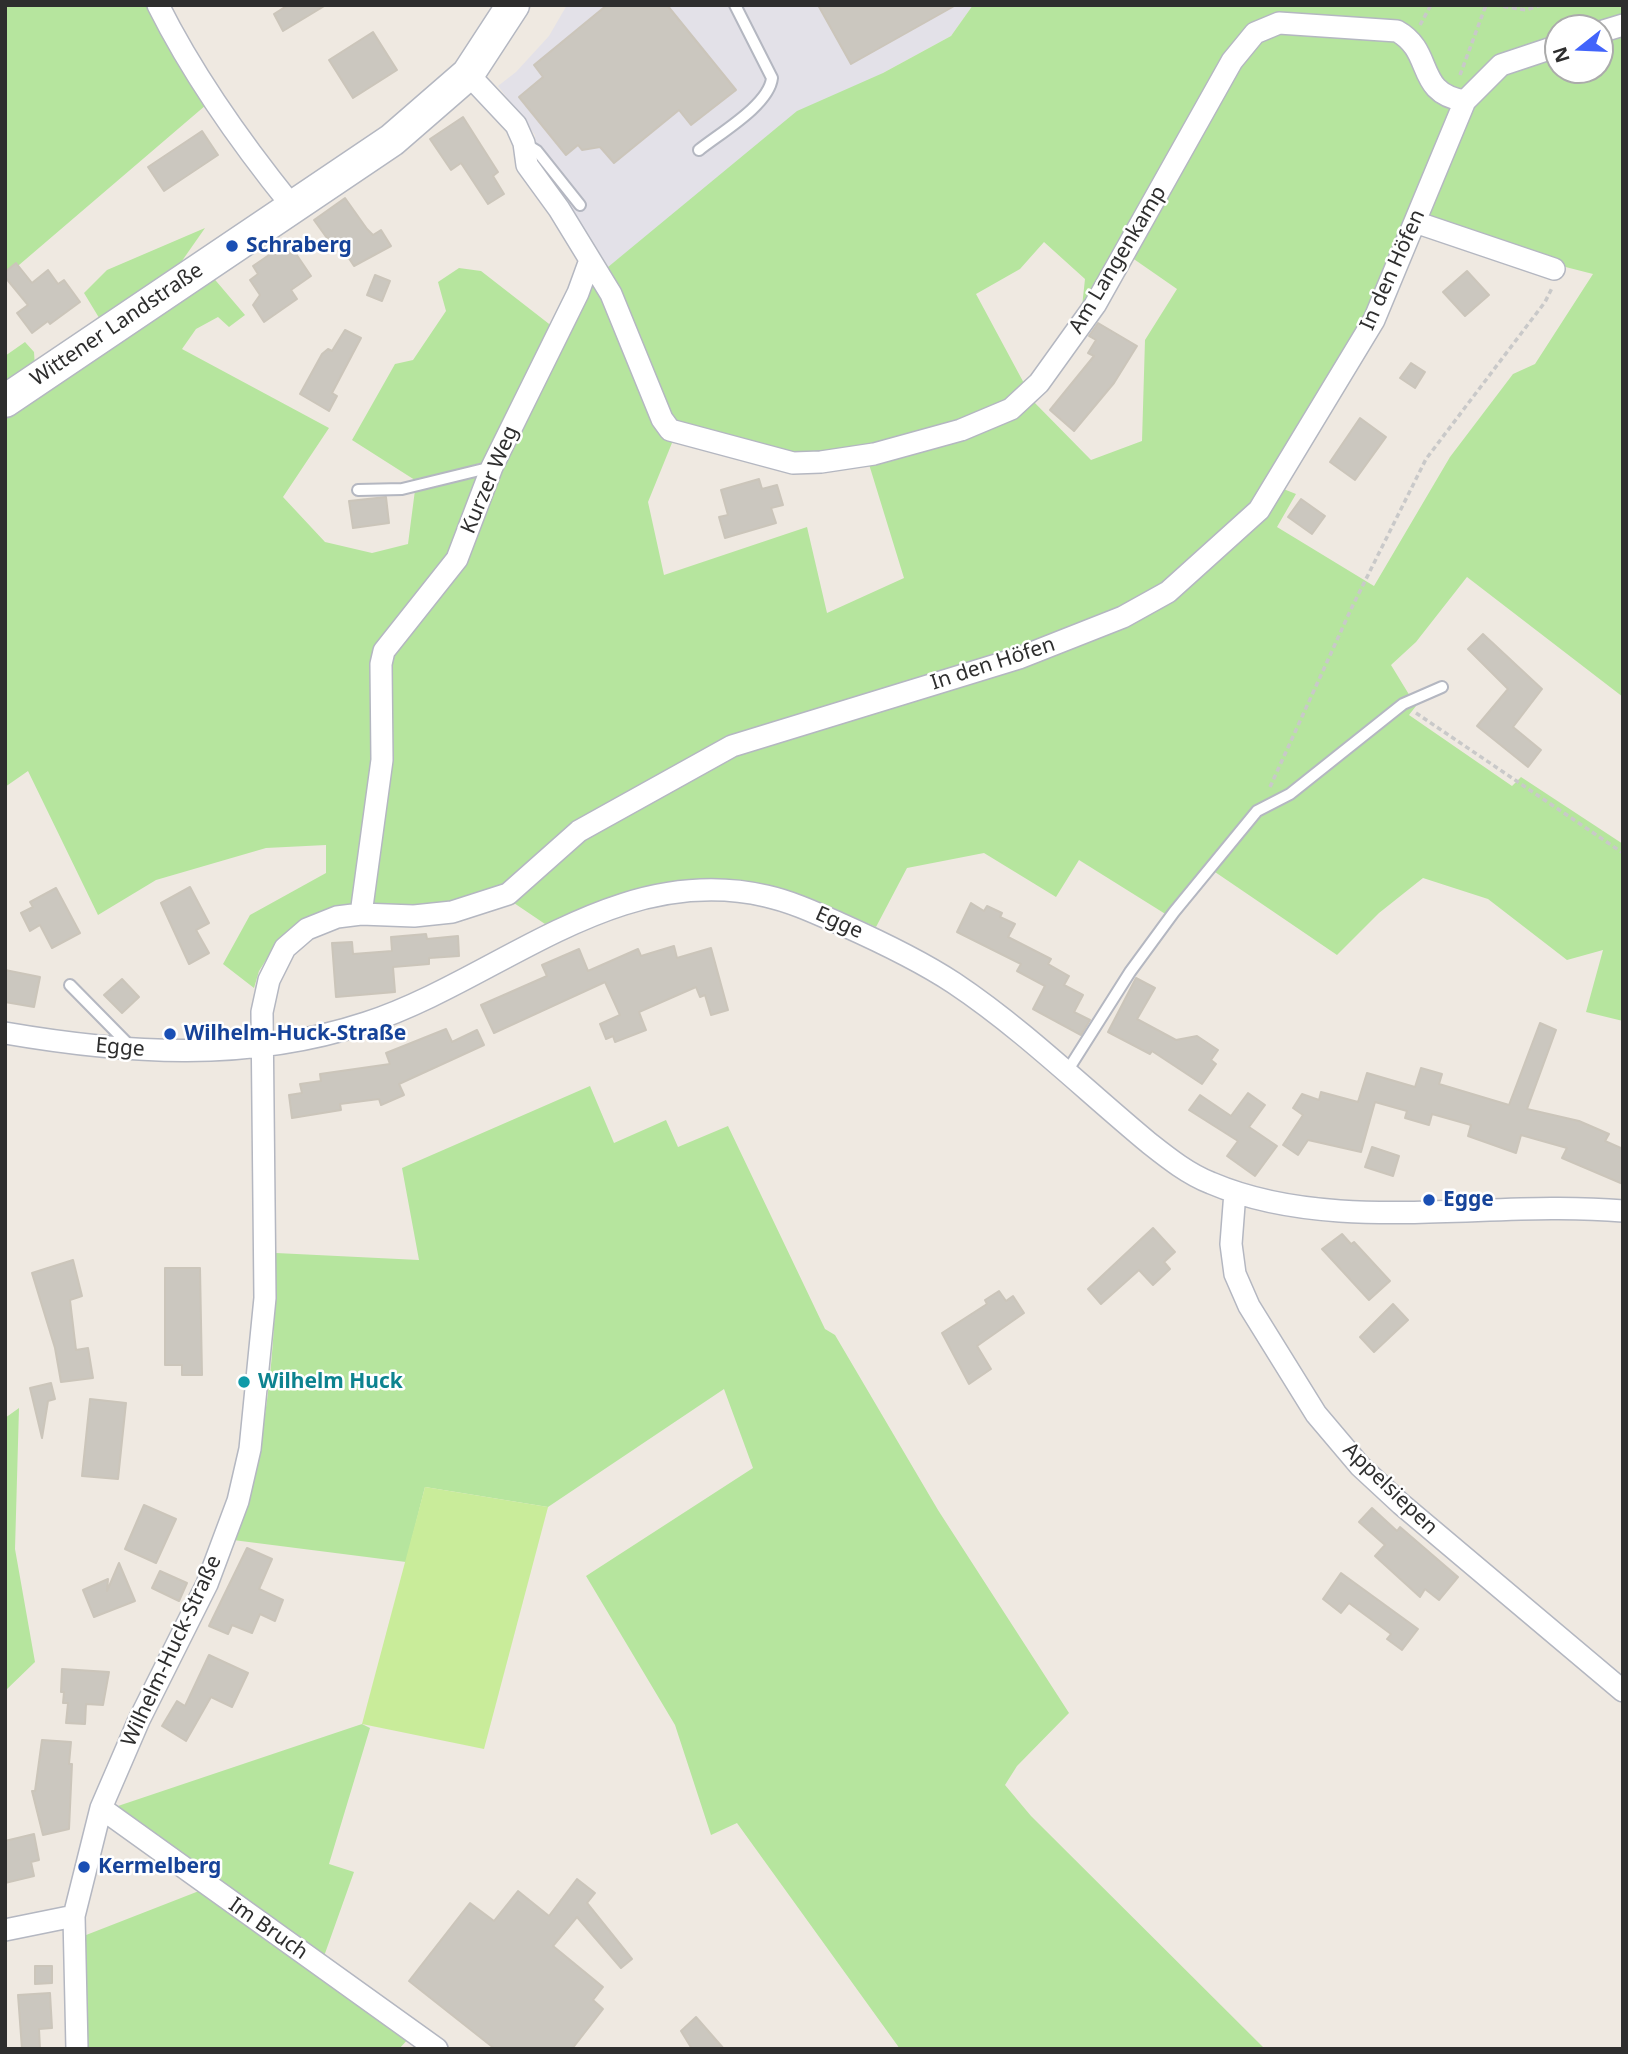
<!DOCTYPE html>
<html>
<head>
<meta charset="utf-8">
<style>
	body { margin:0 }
	#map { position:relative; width:1628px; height:2054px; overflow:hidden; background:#efe9e1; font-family:"Noto Sans",sans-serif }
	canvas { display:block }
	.frame { position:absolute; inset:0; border:7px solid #2e2e2e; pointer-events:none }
	.north { position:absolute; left:1544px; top:14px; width:70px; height:70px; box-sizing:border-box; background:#fff; border:2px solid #ababab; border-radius:50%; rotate:252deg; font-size:19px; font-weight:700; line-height:28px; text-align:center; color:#2e2e2e }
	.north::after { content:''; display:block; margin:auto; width:24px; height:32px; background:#4264fb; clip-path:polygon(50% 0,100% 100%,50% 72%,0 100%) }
</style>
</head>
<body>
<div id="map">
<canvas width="1628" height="2054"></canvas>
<div class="frame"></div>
<div class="north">N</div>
</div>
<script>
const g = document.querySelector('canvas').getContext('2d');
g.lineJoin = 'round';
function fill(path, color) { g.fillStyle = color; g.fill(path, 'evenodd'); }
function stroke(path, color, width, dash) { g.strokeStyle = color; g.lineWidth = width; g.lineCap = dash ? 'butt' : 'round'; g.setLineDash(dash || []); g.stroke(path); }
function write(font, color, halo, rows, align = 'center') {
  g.font = font + ' "Noto Sans",sans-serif'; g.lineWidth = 5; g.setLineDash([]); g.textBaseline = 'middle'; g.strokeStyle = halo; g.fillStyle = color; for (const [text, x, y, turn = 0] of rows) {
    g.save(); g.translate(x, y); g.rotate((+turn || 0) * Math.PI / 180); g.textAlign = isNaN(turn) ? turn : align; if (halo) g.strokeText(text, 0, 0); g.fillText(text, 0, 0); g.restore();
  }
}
fill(new Path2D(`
	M567 5H973L951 36 883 73 696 198 602 272 536 167 535 135 498 86 516 72 549 36Z`), '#e3e1e8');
fill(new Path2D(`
	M5 5H147L170 49 206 105 5 277Z
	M973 5H1623V14L1584 28H1558V70H1600V41L1623 34V697L1467 577 1416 642 1391 665 1416 706 1409 715 1512 786 1521 777 1623 844V1021L1586 1012 1603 950 1567 960 1488 899 1423 878 1379 913 1337 955 1215 872 1175 920 1079 860 1056 897 984 853 907 868 876 927C847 915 816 898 786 891 698 873 626 891 545 924L511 901 506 887 450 906 353 905 304 922 280 938 259 971 254 988 223 964 250 915 326 873V845L266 848 156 880 98 915 28 771 5 787V416L211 275 245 315 229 327 218 317 196 329 182 349 329 428 283 497 325 542 372 553 408 544 415 490 484 472 453 554 388 636 380 649 376 673 387 666 390 652 397 641 463 559 499 467 585 295 592 274 656 422 674 438 648 502 664 575 807 527 827 613 904 578 868 461C923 446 986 436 1030 398L1091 460 1142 441 1145 340 1177 289 1115 246 1081 316 1085 279 1044 242 1020 269 976 294 1026 387C1020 393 1014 401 1007 405 961 433 849 458 795 456 763 455 714 437 681 429L675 425 602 272 797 111 883 73 951 36ZM1400 233 1460 240 1593 274 1535 364 1513 374 1450 457 1374 586 1277 527 1296 494 1266 482 1363 317Z
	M205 228 170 278 101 321 84 293 107 270Z
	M459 268 481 271 553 327 487 461 418 482 352 440 395 364 413 360 446 311 438 282Z
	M25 342 34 352 35 368 5 389V356Z
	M590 1086 614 1143 666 1120 678 1147 728 1126 825 1329 835 1335 938 1510 1069 1713 1017 1766 1005 1785 1031 1816 1265 2049H900L737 1823 711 1835 675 1725 586 1576 753 1468 724 1389 548 1507 425 1487 406 1562 233 1540C267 1455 276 1344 276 1253L419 1260 402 1168Z
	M19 1408 15 1549 35 1662 5 1691V1418Z
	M362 1724 370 1728 329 1864 354 1872 323 1959 115 1807Z
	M199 1891 410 2037 399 2049H81V1937Z`), '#b6e59e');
fill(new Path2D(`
	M425 1487 548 1507 484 1749 362 1724Z`), '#c9ec9a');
const building = new Path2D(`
	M288 5H326L283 31 274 14Z
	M607 5H667L736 90 691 125 679 110 614 163 600 147 582 150 578 145 566 155 519 97 543 77 534 65Z
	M818 5H956L851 64Z
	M373 32 397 70 353 98 329 60Z
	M463 117 498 172 493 176 504 194 488 204 461 163 451 170 430 139Z
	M202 131 218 155 164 191 148 167Z
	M345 198 367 229 373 235 381 230 391 246 354 266 335 237 329 241 314 220Z
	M288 242 311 276 291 290 297 299 264 322 253 305 260 295 250 280 258 274 253 266Z
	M16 263 32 283 48 270 58 284 64 280 80 302 50 324 48 321 32 333 17 313 28 305 5 277V272Z
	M1467 271 1489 295 1465 316 1443 292Z
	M375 275 390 281 382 301 367 295Z
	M1098 323 1137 346 1114 383 1074 431 1050 410 1094 356 1088 353 1096 340 1089 336Z
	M345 330 361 338 332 393 337 396 329 411 300 394 322 354 328 349 332 351Z
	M1411 363 1425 372 1415 388 1400 378Z
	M1360 418 1386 437 1355 480 1330 462Z
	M759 479 762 489 777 485 783 505 771 508 776 523 725 538 719 517 728 515 721 490Z
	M386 497 389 523 353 528 349 501Z
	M1301 499 1325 516 1312 534 1288 517Z
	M1483 634 1542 689 1513 727 1541 750 1528 767 1477 726 1508 689 1468 649Z
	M190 887 209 923 196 930 209 953 189 964 161 903Z
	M56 888 80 933 52 948 40 925 30 931 21 913 33 907 30 902Z
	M971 903 984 911 987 906 1002 913 1000 917 1015 924 1008 937 1051 959 1048 964 1069 976 1064 985 1083 995 1074 1012 1090 1020 1081 1035 1033 1009 1045 986 1017 971 1021 964 957 932Z
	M426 934 427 939 458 936 459 956 429 958V964L393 967 395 992 336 997 332 943 352 942 353 954 392 951 391 937Z
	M674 946 677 958 711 948 728 1010 711 1015 705 995 700 997 696 987 639 1012 646 1030 615 1042 613 1036 606 1039 600 1024 620 1015 605 982 494 1033 481 1005 547 976 542 965 579 949 588 971 638 949 641 956Z
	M5 970 40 977 34 1007 5 1002Z
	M1136 978 1155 988 1137 1019 1176 1040 1197 1036 1218 1050 1211 1060 1216 1064 1202 1084 1152 1051 1150 1054 1108 1032Z
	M122 979 139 997 122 1013 104 995Z
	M1540 1023 1556 1030 1527 1109 1579 1121 1609 1134 1605 1141 1623 1149V1184L1562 1158 1567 1148 1521 1135 1516 1153 1468 1136 1471 1125 1432 1114 1429 1125 1405 1118 1407 1111 1375 1102 1361 1152 1308 1140 1298 1155 1283 1145 1303 1115 1293 1108 1302 1094 1319 1100 1321 1092 1358 1102 1367 1073 1415 1087 1421 1068 1442 1074 1439 1084 1509 1105Z
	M446 1029 452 1042 477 1030 484 1045 399 1084 404 1095 381 1105 379 1099 340 1104 341 1110 292 1118 289 1095 302 1093 300 1084 321 1081 320 1074 390 1064 386 1053Z
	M1248 1093 1265 1105 1249 1127 1277 1146 1255 1176 1227 1156 1238 1141 1189 1110 1200 1095 1231 1116Z
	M1372 1147 1399 1156 1393 1176 1365 1167Z
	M1153 1228 1175 1252 1164 1262 1170 1269 1153 1285 1139 1270 1101 1304 1088 1289Z
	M1342 1234 1351 1244 1354 1242 1390 1281 1369 1300 1322 1249Z
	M73 1260 82 1296 70 1300 76 1350 88 1348 93 1378 61 1382 55 1348 32 1273Z
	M165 1268H200L202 1375H182V1365H165Z
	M999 1291 1006 1301 1013 1296 1024 1313 977 1346 991 1369 969 1384 942 1333 987 1304 985 1300Z
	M1393 1304 1408 1320 1374 1352 1360 1337Z
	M51 1383 55 1399 48 1401 42 1438 30 1388Z
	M90 1399 126 1403 118 1479 82 1476Z
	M144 1505 176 1519 156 1563 125 1549Z
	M1372 1508 1397 1531 1400 1527 1458 1577 1439 1600 1425 1589 1420 1597 1375 1556 1385 1545 1359 1522Z
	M247 1548 272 1559 259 1589 283 1600 275 1621 260 1614 252 1633 232 1625 228 1634 209 1626Z
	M119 1563 135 1601 94 1617 83 1590 108 1579 107 1591Z
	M160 1571 187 1583 179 1601 152 1588Z
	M1341 1573 1418 1629 1402 1650 1387 1639 1391 1634 1349 1603 1341 1613 1323 1599Z
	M209 1655 248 1673 232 1707 211 1697 186 1741 162 1726 177 1701 185 1706Z
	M62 1669 109 1672 103 1705 86 1704 85 1724 66 1723 68 1703H63L64 1692H61Z
	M42 1740 71 1742 69 1764H72L69 1829 43 1835 32 1791H35Z
	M34 1834 39 1860 31 1862 34 1876 5 1883V1841Z
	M577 1879 595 1893 587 1903 632 1959 621 1968 577 1917 553 1946 603 1987 593 2000 603 2009 572 2049H495L409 1981 470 1903 494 1921 518 1891 549 1916Z
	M35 1966H52V1983L35 1984Z
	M50 1993 52 2028 39 2029 40 2049H22L18 1995Z
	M696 2017 724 2049H692L681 2031Z`);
fill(building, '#cbc7bf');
stroke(building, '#cbc5ba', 2);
const service = new Path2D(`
	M524 143 537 151 580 205
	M699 150C720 133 769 105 772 78L735 5
	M358 490 402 489 492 467
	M70 985 131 1047
	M1066 1073 1130 972 1174 912 1257 811 1290 794 1403 704 1442 687`);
const minor = new Path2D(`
	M158 5C194 77 241 143 292 206
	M1600 32 1623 25
	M468 74 516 125 524 143 527 165 559 209 611 294 662 419 670 430 793 463 821 462 874 454 961 430 1011 409 1039 383 1095 305 1232 61 1255 33 1279 23 1397 31C1435 52 1414 93 1465 101
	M1415 222 1554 269
	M361 914 382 760 381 664 384 651 457 559 492 467 578 293 590 260
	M5 1033C127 1054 247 1062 366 1023 498 980 615 861 766 896 793 902 818 914 843 925 881 942 919 960 954 983 1023 1029 1085 1090 1149 1143 1168 1158 1188 1174 1211 1183 1335 1236 1491 1199 1623 1211
	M1235 1192 1231 1244 1235 1274 1249 1306 1316 1414 1360 1466 1401 1504 1623 1691
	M101 1808 437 2049
	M74 1916 77 2049
	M5 1930 74 1916 101 1808 139 1720 207 1584 238 1501 250 1449 265 1298 262 1012 269 980 285 948 307 929 337 917 361 914 414 916 452 912 508 894 579 831 732 746 1019 658 1123 617 1168 592 1259 510 1374 320 1465 101 1501 65 1558 46`);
const secondary = new Path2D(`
	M5 401 392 140 468 74 513 5`);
stroke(service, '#b4b7c1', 14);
stroke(minor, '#b4b7c1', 24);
stroke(secondary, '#b4b7c1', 35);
stroke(new Path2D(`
	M1495 5 1526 10 1541 5
	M1420 25 1431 5
	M1460 75 1486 5
	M1416 713 1623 853
	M1270 787 1352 607 1426 459 1545 302 1552 288`), '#c9c9c9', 3.5, [5, 3.5]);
stroke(service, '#fff', 10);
stroke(minor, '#fff', 21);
stroke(secondary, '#fff', 32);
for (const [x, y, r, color] of [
	[232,246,7,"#1a4fb4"],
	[170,1034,7,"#1a4fb4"],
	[1429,1200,7,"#1a4fb4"],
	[244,1382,7,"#0f9aa8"],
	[84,1867,7,"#1a4fb4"]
]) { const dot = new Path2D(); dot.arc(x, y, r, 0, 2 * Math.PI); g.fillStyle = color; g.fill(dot); stroke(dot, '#fff', 2.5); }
write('bold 21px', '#164399', '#fff', [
	["Schraberg",246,246],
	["Wilhelm-Huck-Straße",184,1034],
	["Egge",1443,1200],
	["Kermelberg",98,1867]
], 'left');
write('21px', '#2e2e2e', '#fff', [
	["Am Langenkamp",1118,260,-59],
	["In den Höfen",1393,270,-66],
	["Wittener Landstraße",117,325,-34],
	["Kurzer Weg",490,480,-67],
	["In den Höfen",993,664,-18],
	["Egge",839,923,24],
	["Egge",120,1048,5],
	["Appelsiepen",1390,1489,44],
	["Wilhelm-Huck-Straße",172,1651,-65],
	["Im Bruch",268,1929,35]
]);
write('bold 21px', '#0d838f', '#fff', [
	["Wilhelm Huck",258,1382]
], 'left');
</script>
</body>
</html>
